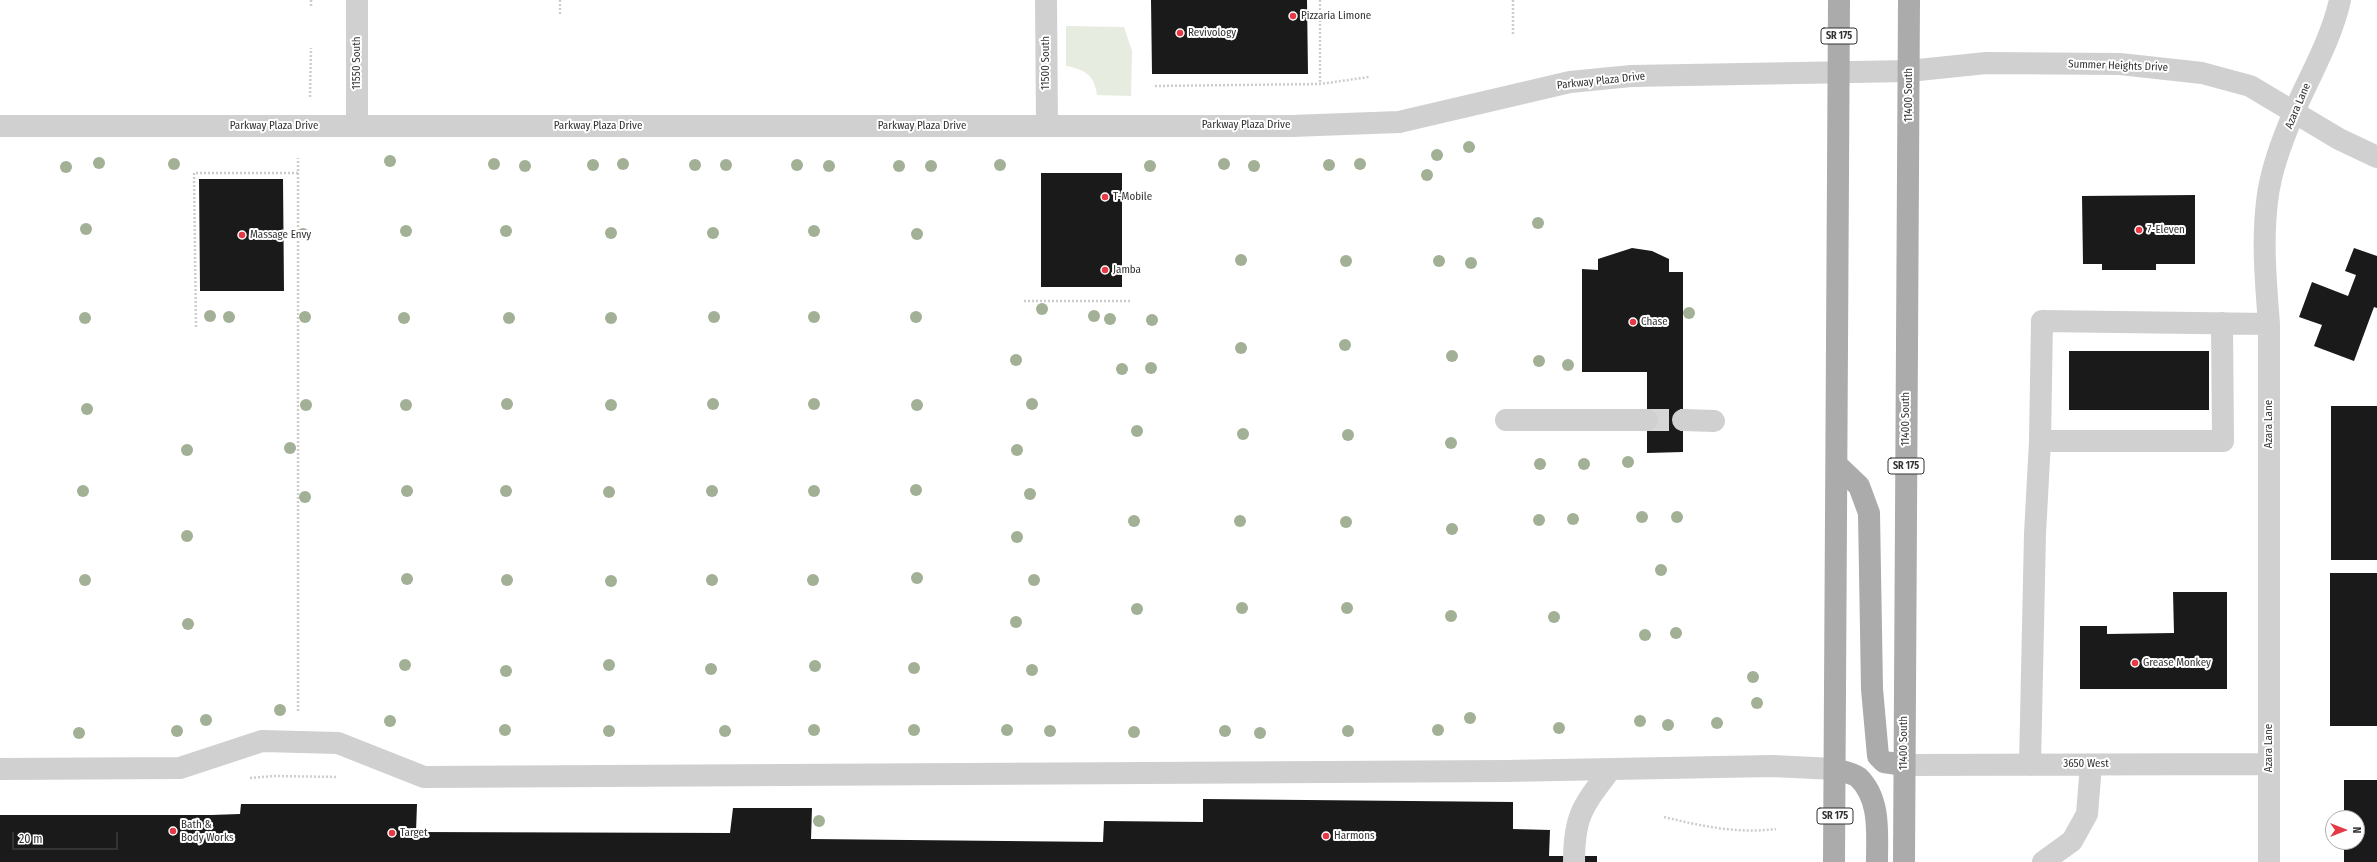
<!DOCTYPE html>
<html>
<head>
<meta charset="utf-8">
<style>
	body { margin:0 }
	#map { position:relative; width:2377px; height:862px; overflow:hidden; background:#fff; font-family:"Fira Sans Condensed",sans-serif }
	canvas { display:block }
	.north { position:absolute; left:2325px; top:810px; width:40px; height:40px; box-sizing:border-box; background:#fff; border:1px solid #adadad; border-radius:50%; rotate:90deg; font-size:11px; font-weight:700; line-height:16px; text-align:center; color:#333 }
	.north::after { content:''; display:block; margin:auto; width:14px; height:18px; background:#e63946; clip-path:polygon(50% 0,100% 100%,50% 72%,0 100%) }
	.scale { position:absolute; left:12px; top:832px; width:106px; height:18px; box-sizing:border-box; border:2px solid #333; border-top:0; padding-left:5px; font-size:12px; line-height:14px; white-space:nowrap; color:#333; -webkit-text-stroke:3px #fff; paint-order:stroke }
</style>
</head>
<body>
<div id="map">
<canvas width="2377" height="862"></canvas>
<div class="north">N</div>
<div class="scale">20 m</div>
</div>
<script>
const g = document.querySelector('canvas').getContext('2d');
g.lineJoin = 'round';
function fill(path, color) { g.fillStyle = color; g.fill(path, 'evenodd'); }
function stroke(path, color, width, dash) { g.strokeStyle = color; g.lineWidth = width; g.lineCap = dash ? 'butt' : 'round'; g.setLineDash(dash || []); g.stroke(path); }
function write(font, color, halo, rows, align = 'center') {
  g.font = font + ' "Fira Sans Condensed",sans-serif'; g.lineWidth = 4; g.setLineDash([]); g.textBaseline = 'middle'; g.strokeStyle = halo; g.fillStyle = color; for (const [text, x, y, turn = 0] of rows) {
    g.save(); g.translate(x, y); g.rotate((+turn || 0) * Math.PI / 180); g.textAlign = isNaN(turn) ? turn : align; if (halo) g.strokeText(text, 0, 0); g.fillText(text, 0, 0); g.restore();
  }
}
fill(new Path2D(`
	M1066 26 1124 27 1132 51 1131 96 1097 95C1095 76 1085 69 1066 66Z`), '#e6ecdf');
fill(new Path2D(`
	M1151 0H1307L1308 74H1152Z
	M1041 173H1122V287H1041Z
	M199 179H283L284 291H200Z
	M2195 195V264H2156V270H2102V264H2083L2082 196Z
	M1632 248 1652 251 1669 259V272H1683V452L1647 453V372H1582V269L1598 270V259Z
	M2354 248 2377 256V308L2374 307 2354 361 2314 346 2322 325 2299 317 2312 282 2348 296 2356 275 2345 271Z
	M2069 351H2209V410H2069Z
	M2331 406H2377V560H2331Z
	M2330 573H2377V726H2330Z
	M2173 592H2227V689H2080V626H2107V634L2174 633Z
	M2344 780H2377V862H2344V842H2357V818H2344Z
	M1203 799 1513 802V829L1550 830 1549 856H1597V862H0V815H211L240 814 241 804H417L416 832 730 833 733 808H812L811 839 1103 842 1104 821 1203 822Z`), '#1a1a1a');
stroke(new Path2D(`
	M1647 420H1683`), '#d6d6d6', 22, [22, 11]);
stroke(new Path2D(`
	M311 0V6
	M560 0V15
	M1320 0V84
	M1513 0V35
	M1155 86 1320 84 1369 77
	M310 97 311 48
	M1024 301H1132
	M196 327 194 173H298
	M298 711V158
	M250 778 274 776 338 777
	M1664 817C1701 826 1738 834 1776 829`), '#cdcdcd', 2.5, [2, 2]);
stroke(new Path2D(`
	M357 0V126
	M1046 0 1047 125
	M0 126H1292L1399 122 1570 82 1631 76 1909 71 1986 63 2120 64 2202 73 2250 86 2339 139 2377 157
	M2222 323 2223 441H2040L2042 321 2269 324
	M1506 420H1647
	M1683 420 1714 421
	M1904 765 2269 764
	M2030 765 2035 534 2040 441
	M0 769 180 768 262 741 338 743 424 777 1506 771 1772 766 1835 769
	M1574 862C1574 815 1583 806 1610 770
	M2043 862 2072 841 2087 814 2091 765
	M2269 862V324C2266 284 2262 243 2267 202 2270 172 2282 141 2294 112 2310 75 2331 40 2340 0`), '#d0d0d0', 22);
stroke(new Path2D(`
	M1837 465 1859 486 1869 513 1872 689 1878 756 1884 762 1904 765
	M1835 769C1841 771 1853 773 1858 777 1881 799 1877 833 1877 862
	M1834 862 1839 0
	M1904 862 1909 0`), '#ababab', 22);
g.fillStyle = '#a2b095';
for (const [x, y] of [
	[1469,147],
	[1437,155],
	[390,161],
	[99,163],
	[174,164],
	[494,164],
	[623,164],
	[1224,164],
	[1360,164],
	[593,165],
	[695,165],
	[726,165],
	[797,165],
	[1000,165],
	[1329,165],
	[525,166],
	[829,166],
	[899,166],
	[931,166],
	[1150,166],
	[1254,166],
	[66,167],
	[1427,175],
	[1538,223],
	[86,229],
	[406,231],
	[506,231],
	[814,231],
	[611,233],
	[713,233],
	[303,234],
	[917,234],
	[1241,260],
	[1346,261],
	[1439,261],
	[1471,263],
	[1042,309],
	[1689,313],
	[210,316],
	[1094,316],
	[229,317],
	[305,317],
	[714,317],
	[814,317],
	[916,317],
	[85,318],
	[404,318],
	[509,318],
	[611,318],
	[1110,319],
	[1152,320],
	[1345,345],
	[1241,348],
	[1452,356],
	[1016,360],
	[1539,361],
	[1568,365],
	[1151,368],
	[1122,369],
	[507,404],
	[713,404],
	[814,404],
	[1032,404],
	[306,405],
	[406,405],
	[611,405],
	[917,405],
	[87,409],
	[1137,431],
	[1243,434],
	[1348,435],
	[1451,443],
	[290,448],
	[187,450],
	[1017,450],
	[1628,462],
	[1540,464],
	[1584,464],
	[916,490],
	[83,491],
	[407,491],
	[506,491],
	[712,491],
	[814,491],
	[609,492],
	[1030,494],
	[305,497],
	[1642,517],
	[1677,517],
	[1573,519],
	[1539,520],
	[1134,521],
	[1240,521],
	[1346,522],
	[1452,529],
	[187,536],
	[1017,537],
	[1661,570],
	[917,578],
	[407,579],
	[85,580],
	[507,580],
	[712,580],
	[813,580],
	[1034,580],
	[611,581],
	[1242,608],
	[1347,608],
	[1137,609],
	[1451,616],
	[1554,617],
	[1016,622],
	[188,624],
	[1676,633],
	[1645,635],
	[405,665],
	[609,665],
	[815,666],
	[914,668],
	[711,669],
	[1032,670],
	[506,671],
	[1753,677],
	[1757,703],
	[280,710],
	[1470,718],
	[206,720],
	[390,721],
	[1640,721],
	[1717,723],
	[1668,725],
	[1559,728],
	[505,730],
	[814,730],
	[914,730],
	[1007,730],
	[1438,730],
	[177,731],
	[609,731],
	[725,731],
	[1050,731],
	[1225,731],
	[1348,731],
	[1134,732],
	[79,733],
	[1260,733],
	[819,821]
]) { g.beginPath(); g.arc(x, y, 6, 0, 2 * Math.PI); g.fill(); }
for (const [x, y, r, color] of [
	[1293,16,4,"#e63946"],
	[1180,33,4,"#e63946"],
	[1105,197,4,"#e63946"],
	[2139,230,4,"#e63946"],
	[242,235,4,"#e63946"],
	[1105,270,4,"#e63946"],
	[1633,322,4,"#e63946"],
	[2135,663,4,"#e63946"],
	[173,831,4,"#e63946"],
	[392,833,4,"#e63946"],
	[1326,836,4,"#e63946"]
]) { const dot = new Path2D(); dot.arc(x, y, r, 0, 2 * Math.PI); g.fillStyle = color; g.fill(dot); stroke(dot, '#fff', 1.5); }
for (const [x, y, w] of [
	[1839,36,36],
	[1906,466,36],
	[1835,816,36]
]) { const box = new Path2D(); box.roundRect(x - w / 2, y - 8, w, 16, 3); g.fillStyle = '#fff'; g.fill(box); stroke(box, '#333', 1); }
write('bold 10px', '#333', null, [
	["SR 175",1839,36],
	["SR 175",1906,466],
	["SR 175",1835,816]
]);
write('11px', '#333', '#fff', [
	["Pizzaria Limone",1301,16],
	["Revivology",1188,33],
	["T-Mobile",1113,197],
	["7-Eleven",2147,230],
	["Massage Envy",250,235],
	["Jamba",1113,270],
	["Chase",1641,322],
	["Grease Monkey",2143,663],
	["Bath &",181,825],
	["Body Works",181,838],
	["Target",400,833],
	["Harmons",1334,836]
], 'left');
write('11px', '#333', '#fff', [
	["11550 South",357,63,-90],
	["11500 South",1046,63,-90],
	["Summer Heights Drive",2118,66,2],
	["Parkway Plaza Drive",1601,81,-6],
	["11400 South",1909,95,-90],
	["Azara Lane",2298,106,-67],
	["Parkway Plaza Drive",1246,125],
	["Parkway Plaza Drive",274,126],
	["Parkway Plaza Drive",598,126],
	["Parkway Plaza Drive",922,126],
	["11400 South",1906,419,-90],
	["Azara Lane",2269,424,-90],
	["11400 South",1904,743,-90],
	["Azara Lane",2269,748,-90],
	["3650 West",2086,764]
]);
</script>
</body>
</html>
